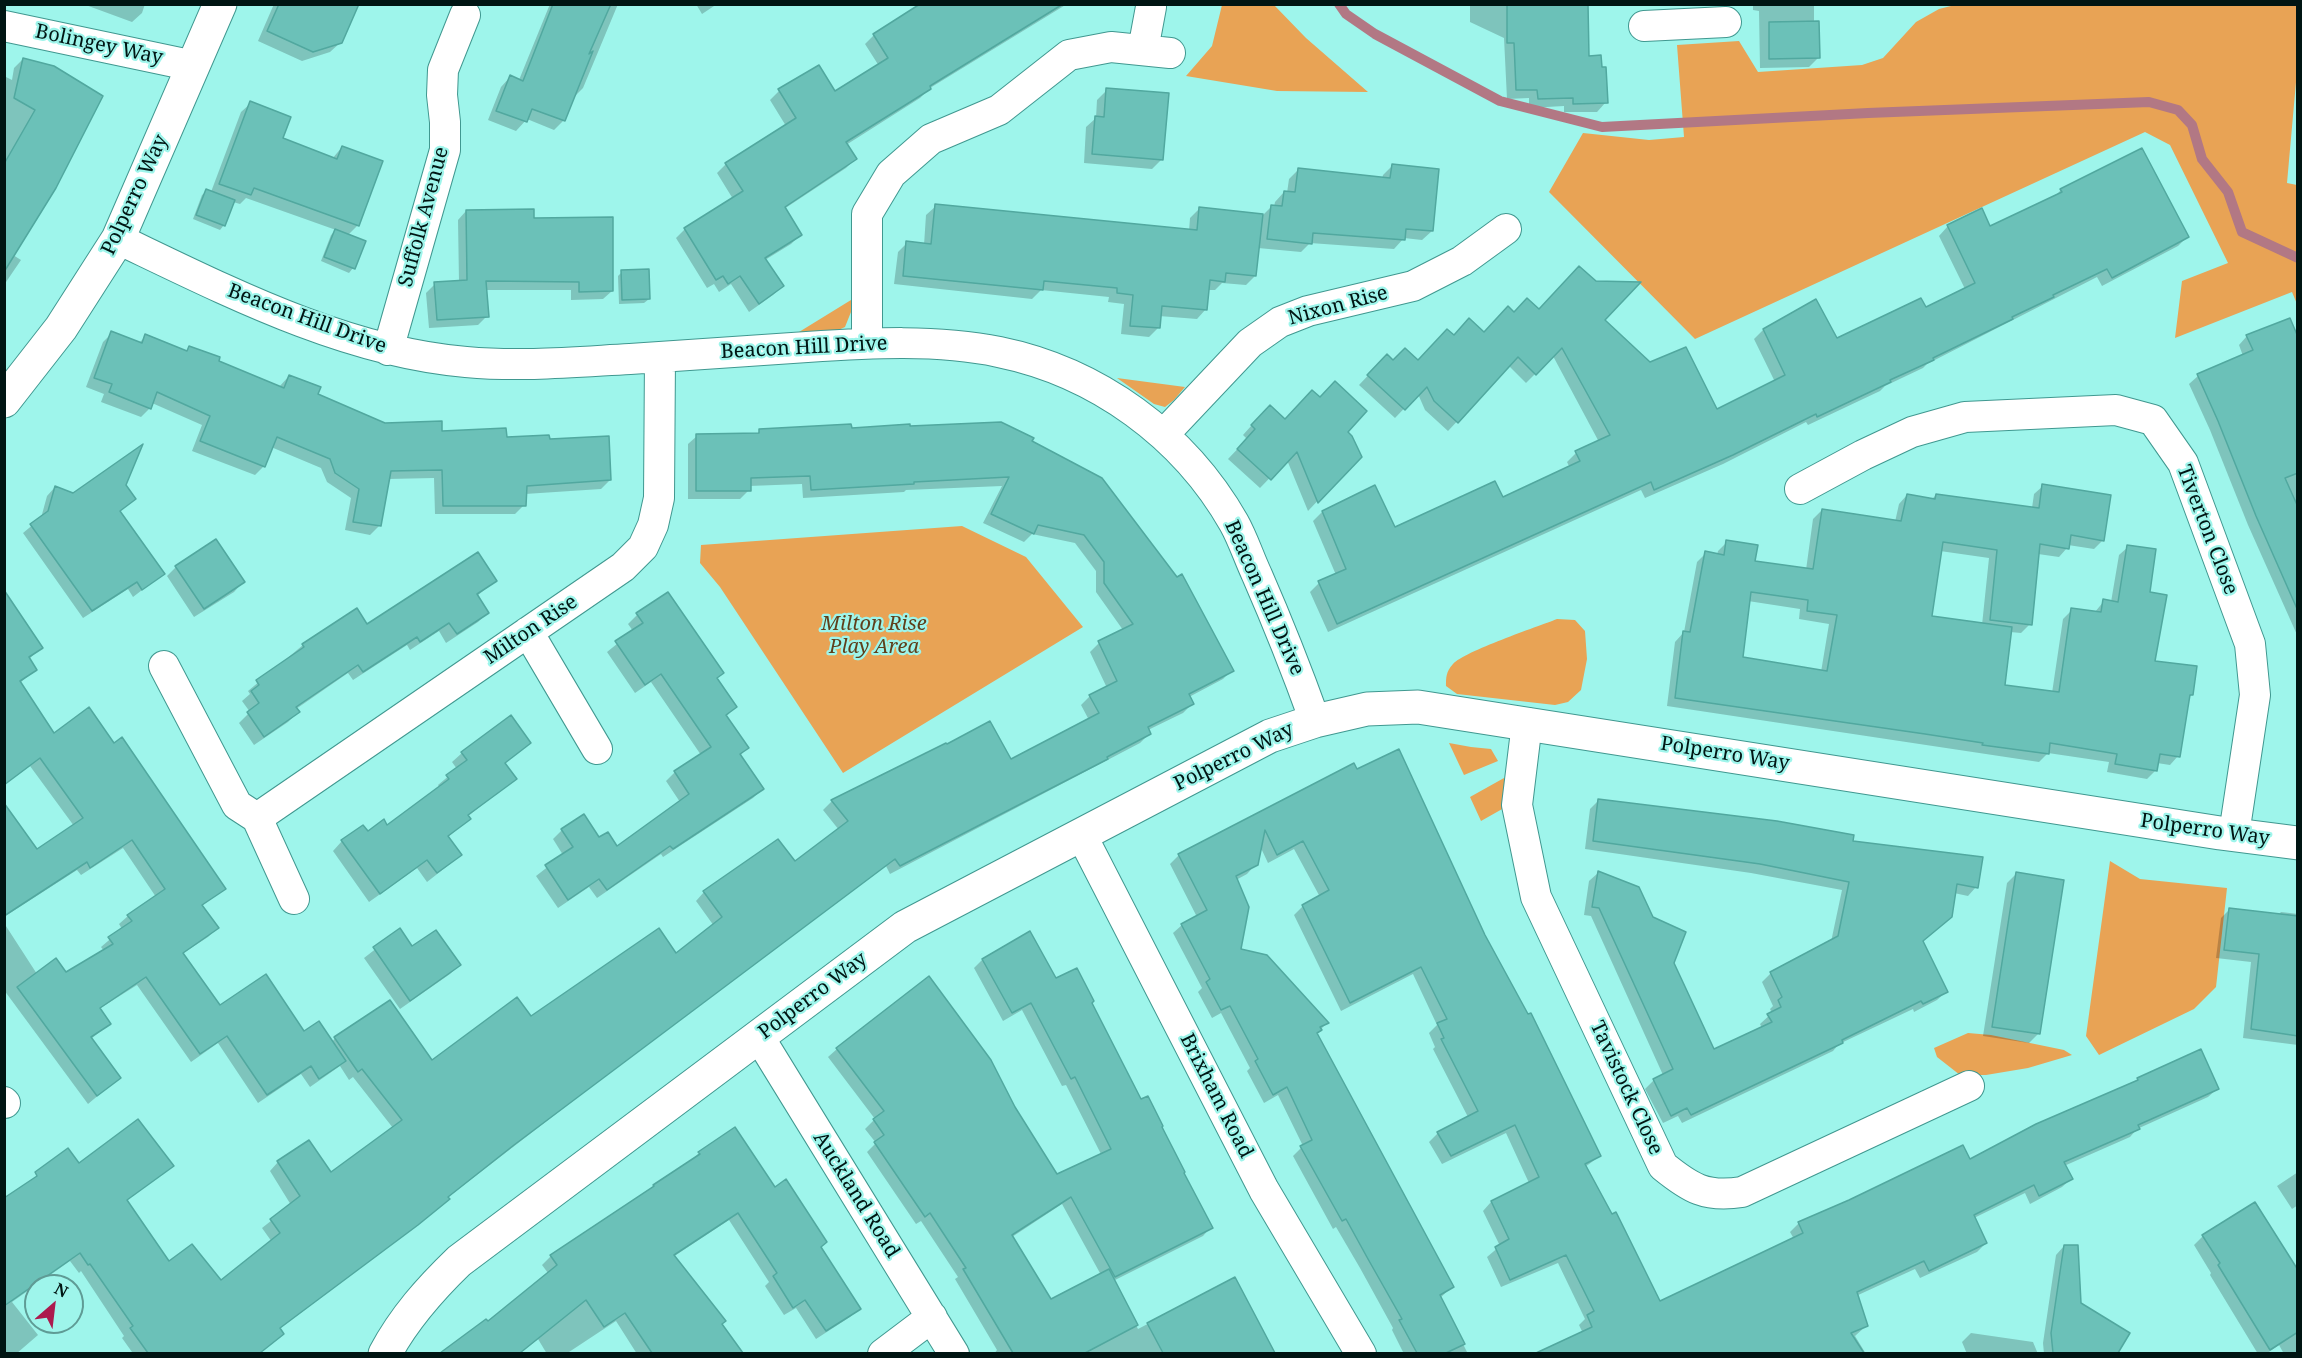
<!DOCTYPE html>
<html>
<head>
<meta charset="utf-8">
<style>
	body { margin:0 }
	#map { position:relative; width:2302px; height:1358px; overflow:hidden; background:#9ef5eb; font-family:"Noto Serif",serif }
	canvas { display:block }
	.frame { position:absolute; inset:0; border:6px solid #001513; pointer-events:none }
	.north { position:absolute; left:24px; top:1274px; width:60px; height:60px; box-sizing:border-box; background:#9ef5eb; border:2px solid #5f9b95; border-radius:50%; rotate:28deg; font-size:16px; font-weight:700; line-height:24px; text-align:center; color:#001513 }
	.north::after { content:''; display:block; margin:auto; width:21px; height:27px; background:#ac1a4e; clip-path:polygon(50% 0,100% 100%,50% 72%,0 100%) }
</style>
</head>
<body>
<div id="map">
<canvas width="2302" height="1358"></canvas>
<div class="frame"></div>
<div class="north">N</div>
</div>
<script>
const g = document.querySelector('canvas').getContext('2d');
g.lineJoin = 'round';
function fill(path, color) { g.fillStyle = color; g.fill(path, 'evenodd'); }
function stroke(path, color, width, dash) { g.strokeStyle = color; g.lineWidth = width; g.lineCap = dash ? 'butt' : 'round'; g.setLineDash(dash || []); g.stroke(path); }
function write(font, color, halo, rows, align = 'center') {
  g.font = font + ' "Noto Serif",serif'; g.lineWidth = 4.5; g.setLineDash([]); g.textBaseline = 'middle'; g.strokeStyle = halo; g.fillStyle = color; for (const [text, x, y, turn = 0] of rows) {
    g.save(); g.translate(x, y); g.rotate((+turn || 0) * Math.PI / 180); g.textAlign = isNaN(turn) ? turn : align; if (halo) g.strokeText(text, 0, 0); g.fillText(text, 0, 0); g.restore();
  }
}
fill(new Path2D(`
	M1222 5H1274L1306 38 1368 92 1277 91 1186 76 1212 46Z
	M1955 5H2297V71L2287 183 2297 185V304L2292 292 2175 338 2182 281 2228 263 2170 145 2145 132 1695 339 1549 192 1583 133 1649 140 1684 137 1677 45 1739 41 1758 72 1862 65 1883 58 1916 22 1939 9Z
	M851 300 853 307 845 327 830 334 799 332Z
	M1117 378 1185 387 1174 400 1165 407 1154 404Z
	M962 526 1026 557 1083 627 843 773 720 587 700 563 701 545Z
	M1557 619 1575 620 1585 631 1587 659 1581 690 1568 702 1555 705 1457 694 1446 686C1446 677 1446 672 1453 664 1465 651 1537 627 1557 619Z
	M1449 743 1471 747 1491 749 1498 761 1464 775Z
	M1504 778 1507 792 1504 808 1481 821 1470 797Z
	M2110 861 2140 879 2227 888 2216 987 2194 1009 2099 1055 2086 1036Z
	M1968 1033 1991 1035 2064 1050 2072 1055 2028 1068 1986 1075H1960L1937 1057 1934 1048Z`), '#e8a355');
fill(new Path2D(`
	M83 4H145L142 13 132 22Z
	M274 4H360L355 10 341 42 330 52 302 61 258 41Z
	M550 4H618L583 88 574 97 564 120 554 130 527 119 516 131 488 120 501 87 510 77 519 80Z
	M696 4H717L702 14Z
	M922 4H1067L930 88 920 98 846 145 855 159 846 168 784 209 800 235 791 244 765 260 782 286 773 295 749 312 731 284 719 292 714 284 707 288 676 238 685 229 733 199 717 173 726 164 786 126 770 100 779 91 835 93 879 66 865 44 874 35Z
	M1470 4H1587L1588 58 1606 102 1597 112H1564V106L1529 108V98L1507 99 1504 38 1470 22Z
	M1753 4H1814V22L1819 57 1809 67 1760 68 1759 11 1753 10Z
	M23 59 53 67 13 255 21 260 4 285V76L12 80 14 68Z
	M1107 90 1162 159 1152 169 1084 163 1086 127 1096 118 1097 100Z
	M251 103 281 139 332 159 342 147 358 225 348 235 353 268 349 273 321 261 331 235 336 230 246 198 240 204 233 202 224 225 220 230 193 219 202 195 207 191 211 192 241 112Z
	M1392 166 1432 231 1422 240 1404 238 1394 249 1310 243 1301 252 1258 248 1255 276 1246 285 1222 283 1215 290H1208L1206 309 1197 319 1159 316 1158 328 1149 337 1121 334 1124 304 1108 302 1109 297 1041 290 1032 299 894 284 898 252 907 243 924 245 926 215 936 206 1189 231 1190 218 1199 209 1263 215 1272 206 1274 207 1275 202 1284 192 1287 193 1289 179 1299 169 1382 179 1383 175Z
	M2061 190 2187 237 2178 246 2102 286 2097 277 1927 364 1923 368 1885 386 1880 391 1808 425 1806 422 1723 464 1645 498 1641 490 1328 632 1310 592 1319 583 1336 575 1313 521 1322 512 1394 529 1502 499 1570 468 1567 462 1576 453 1599 442 1553 356 1526 383 1509 366 1448 431 1425 410 1418 394 1395 418 1359 385 1378 365 1393 362H1417L1453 336 1484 334 1514 314 1539 311 1603 320 1650 363 1716 411 1775 382 1754 339 1763 330 1836 340 1925 309 1965 289 1939 236 1948 226 1989 228 2053 198Z
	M466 211 612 291 603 299 571 300V290H485L487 316 478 325 429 328 426 293 435 284 459 282 458 220Z
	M622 272 649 299 644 303 619 304 618 276Z
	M112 333 139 343 146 336 185 352 189 348 217 362 279 387 289 376 316 394 385 424 505 439 548 440 610 480 601 489 525 494 524 505 515 514H435L434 478 388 479 380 525 370 535 345 530 351 498 327 482 321 468 271 447 264 466 255 475 192 451 202 425 152 403 150 408 141 417 101 402 104 394 86 387 103 342Z
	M2247 336 2298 341V637L2248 525 2210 430 2189 384 2198 376 2243 356 2239 345Z
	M1320 399 1346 432 1360 456 1308 511 1287 460 1260 488 1228 459 1247 439 1243 435 1260 416 1285 421Z
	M909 428 1030 442 1232 670 1223 679 1189 697 1192 704 1183 713 1148 730 1149 734 1140 743 890 874 886 866 609 1073 447 1198 439 1208 407 1233 246 1354H130L132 1352 122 1338 124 1336 81 1271 79 1273 70 1261 12 1302 38 1335 16 1354H4V1224L172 1166 126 1201 169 1263 221 1282 272 1242 262 1228 291 1205 270 1171 278 1162 330 1174 393 1128 353 1077 349 1080 340 1066 310 1087 301 1074 258 1103 218 1043 191 1062 137 985 99 1009 109 1024 91 1039 119 1078 88 1104 4 990V923L37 974H66L104 951 101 947 122 929 119 924 128 916 156 897 123 848 81 875 77 870 4 917V805L37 851 74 826 30 766 4 785V593L41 648 29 659 36 669 20 683 54 735 114 745 224 888 202 906 217 928 208 937 182 954 219 1007 332 1042 335 1038 432 1062 675 956 714 926 696 901 704 892 794 863 839 830 823 810 832 801 945 745 1010 761 1089 720 1081 705 1090 696 1107 688 1090 652 1099 643 1123 630 1096 592V571L1075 543 1032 534 1024 542 983 523 1002 486 906 490 904 492 803 498 802 484 749 486V490L740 499H688V444L697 436 756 435 760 431Z
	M124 485 134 499 119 512 163 574 133 597 128 589 83 618 23 533 41 518 47 496 55 487 73 495Z
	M2043 486 2103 540 2094 549 2068 545 2067 548 2059 557 2038 554 2030 624 2021 633 2010 632 2003 686 2052 693 2063 619 2072 610 2095 612 2104 601 2111 602 2119 555 2128 547 2149 593 2153 662 2192 694 2188 698 2178 756 2170 765 2157 763 2156 770 2147 779 2107 772 2109 762 2048 753 2039 762 1667 706 1675 642 1684 632 1697 562 1706 553 1717 555 1718 551 1727 542 1753 563 1806 570 1813 519 1822 510 1895 522 1899 504 1907 495 1931 500 1936 495 2032 508 2034 494ZM1940 551 1989 558 1982 625 1930 617ZM1748 601 1800 609 1799 619 1829 624 1821 672 1741 658Z
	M176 567 243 582 234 592 194 617 167 576Z
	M495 581 477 596 488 612 478 622 446 643 439 631 410 650 407 645 353 680 348 673 296 709 298 712 288 722 254 745 239 723 250 712 242 701 250 694 248 691 303 645 367 626Z
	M637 615 716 679 735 707 726 717 747 748 740 756 762 789 753 798 663 857 661 854 597 898 589 887 558 908 536 876 563 855 553 839 562 830 599 839 616 848 680 802 666 781 675 772 701 755 651 682 635 693 607 652 633 631 628 624Z
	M529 743 504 764 515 779 467 817 469 819 447 838 460 855 450 864 427 882 417 868 369 902 333 851 342 841 387 827 440 788 438 785 457 769 452 762 462 753Z
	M1353 765 1484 935 1600 1156 1585 1167 1659 1303 1794 1239 1790 1232 1799 1223 1969 1161 2134 1083 2138 1080 2217 1089 2208 1097 2137 1129 2130 1137 2064 1166 2071 1179 2062 1187 2030 1204 2025 1193 1974 1218 1986 1243 1977 1252 1920 1278 1915 1269 1856 1296 1866 1326 1855 1336 1866 1354H1593L1579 1325 1585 1319 1558 1263 1501 1287 1487 1257 1500 1246 1483 1211 1491 1202 1529 1183 1506 1133 1442 1164 1429 1142 1438 1133 1468 1117 1433 1049 1435 1047 1429 1033 1437 1025 1413 974 1341 1011 1294 915 1303 906 1320 897 1294 849 1268 863 1260 846 1256 864 1247 874 1236 880 1239 951 1327 1023 1316 1034 1452 1287 1440 1298 1468 1354H1404L1392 1330 1393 1328 1360 1268 1336 1227 1333 1229 1293 1156 1303 1146 1278 1095 1264 1103 1247 1071 1250 1068 1221 1013 1212 1018 1198 992 1202 988 1173 933 1182 925 1197 917 1170 864 1179 855Z
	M1598 801 1851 842 1976 887 1968 896 1954 893 1921 942 1946 992 1937 1000 1914 1012 1913 1009 1839 1044 1833 1051 1682 1123 1678 1116 1663 1123 1645 1089 1654 1080 1663 1075 1591 916 1584 915 1589 881 1598 873 1713 1051 1762 1028 1760 1024 1772 1013 1770 1009 1773 1006 1762 982 1771 973 1831 942 1842 890 1751 873 1585 849 1590 809Z
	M2017 873 2039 1033 2029 1043 1983 1036 2007 883Z
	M2229 910 2278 915 2281 912 2298 914V1045L2243 1038 2251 962 2216 958 2221 918Z
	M400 930 412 948 459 965 450 974 400 1009 364 958Z
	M982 960 1056 980 1090 1003 1140 1101 1160 1128 1211 1227 1203 1236 1113 1281 1138 1329 1234 1279 1274 1354H994L997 1350 955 1279 958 1277 921 1221 916 1224 867 1152 876 1143 865 1129 875 1119 828 1057 837 1049 1014 1108 1057 1176 1101 1154 1066 1085 1062 1086 1022 1010 1003 1021 974 968ZM1062 1204 1101 1275 1050 1301 1012 1237Z
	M699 1153 775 1189 820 1248 859 1309 850 1317 816 1339 796 1308 784 1315 765 1286 769 1282 729 1220 673 1257 741 1354H637L616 1321 566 1354H547L538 1339 518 1354H444L487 1323 548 1273 542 1265 551 1256 647 1193 654 1186 690 1162Z
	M2298 1172V1205L2292 1209 2277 1186Z
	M2203 1236 2298 1273V1354H2284L2279 1345 2266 1354H2258L2210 1275 2211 1273 2194 1245Z
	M2064 1246 2079 1304 2128 1334 2116 1354H2044L2043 1343 2056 1255Z
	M1971 1333 2033 1342 2038 1354H1967L1962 1342Z`), '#0003');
stroke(new Path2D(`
	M1339 4 1346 14 1375 34 1500 101 1602 127 1868 113 2149 102 2178 110 2192 125 2202 159 2228 192 2242 232 2298 258`), '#b27884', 10);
const building = new Path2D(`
	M279 4H359L342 43 313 52 267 31Z
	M553 4H611L589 54 593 51 565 121 532 109 527 122 496 111 510 75 523 81Z
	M920 4H1063L930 86 931 89 846 142 857 159 785 207 802 235 765 258 784 286 759 304 740 276 728 284 723 276 716 280 684 228 743 191 725 163 796 118 778 89 819 65 835 91 888 58 873 34Z
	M1507 4H1588L1589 56 1601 55 1602 67H1606L1608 103 1573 104V98L1538 99 1537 90H1516L1514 43H1507Z
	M1819 21 1820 58 1769 59V22Z
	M23 58 54 66 103 96 56 188 4 272V164L35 110 14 98Z
	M1106 88 1169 93 1163 160 1092 154 1095 116 1104 117Z
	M250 101 291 117 283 138 337 159 342 146 383 161 359 226 254 188 251 195 219 184Z
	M2142 148 2189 237 2112 278 2107 269 2053 295 2054 297 2012 317 2013 319 1933 358 1934 360 1890 380 1891 382 1817 417 1816 414 1733 455 1654 490 1651 482 1337 624 1318 581 1346 569 1322 511 1375 485 1395 527 1495 481 1503 497 1580 461 1575 451 1610 435 1562 348 1536 375 1518 357 1458 423 1434 401 1427 387 1405 410 1367 375 1387 354 1393 360 1405 348 1418 360 1447 329 1454 335 1469 318 1484 332 1508 306 1514 312 1527 298 1539 309 1579 266 1596 281 1641 282 1605 320 1650 362 1686 347 1717 409 1785 375 1763 329 1816 299 1837 338 1921 298 1926 307 1975 283 1947 225 1982 208 1990 226 2062 192 2060 189Z
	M1392 164 1439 169 1433 231 1406 229 1405 240 1313 233 1312 244 1267 239 1271 205 1282 206 1284 191 1295 192 1298 168 1390 178Z
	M206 189 235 200 225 226 196 215Z
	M935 204 1197 230 1199 207 1263 214 1256 276 1226 273 1225 282 1210 280 1207 310 1162 306 1160 328 1130 326 1133 295 1117 293V288L1044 281 1043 290 903 276 906 241 931 244Z
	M534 209V218L613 217V291L579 292V282L486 281 489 317 437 320 434 282 467 280 466 210Z
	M335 229 366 241 355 269 324 257Z
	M649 269 650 299 622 300 621 270Z
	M2290 318 2298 337V473L2285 478 2298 507V611L2256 516 2218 421 2197 374 2253 350 2246 335Z
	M111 331 142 343 145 334 187 351 189 346 220 357 219 361 284 388 289 375 321 387 318 394 385 423 442 421V431L506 428 507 437 549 435 550 439 609 436 611 480 527 486 526 506H443L442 470 391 471 381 526 353 522 359 489 335 473 330 459 277 437 265 467 200 441 210 416 157 392 151 409 109 392 112 384 94 378Z
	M1335 381 1367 411 1348 432 1352 436 1362 457 1318 503 1297 452 1271 480 1237 449 1255 429 1251 425 1270 405 1285 419 1312 390 1320 397Z
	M1001 422 1034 438 1032 441 1102 478 1177 577 1182 574 1234 671 1189 694 1194 704 1148 727 1151 734 1107 757 1108 759 900 866 895 859 514 1145 448 1197 450 1199 418 1225 280 1328 284 1334 260 1353H148L130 1328 133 1326 90 1264 88 1265 80 1253 4 1306V1198L37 1176 35 1172 68 1148 79 1163 138 1119 174 1166 127 1200 169 1261 192 1244 221 1280 280 1233 270 1219 300 1196 277 1161 309 1140 331 1172 402 1120 362 1069 358 1072 334 1037 390 1000 432 1060 517 997 531 1016 659 928 676 953 722 917 703 891 778 839 795 861 848 821 831 800 946 743 947 744 990 721 1011 759 1099 713 1089 695 1117 681 1098 641 1133 624 1104 583V562L1084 535 1038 525 1034 534 991 514 1009 477 914 482V484L811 490 810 476 751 478V491H696V434L759 433V429L851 424 852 428 910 424V426Z
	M143 444 126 485 136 499 120 511 165 574 142 590 137 582 92 611 30 524 48 511 55 486 73 493Z
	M2042 484 2111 495 2104 541 2071 535 2069 549 2040 544 2032 625 1990 620 1997 550 1943 542 1932 616 2012 627 2005 685 2059 692 2071 608 2101 612 2103 599 2118 602 2127 545 2156 549 2150 592 2167 595 2155 661 2197 666 2193 695H2190L2180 757 2160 754 2157 771 2115 764 2117 754 2050 743 2049 754 1982 745 1983 743 1925 734 1675 698 1683 631 1690 632 1705 551 1724 555 1726 540 1758 545 1755 561 1813 569 1822 509 1901 521 1907 494 1935 499 1936 494 2039 508ZM1751 592 1808 600 1807 611 1837 615 1827 671 1743 657Z
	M216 539 245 582 204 609 175 566Z
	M478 552 497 581 477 594 489 613 457 634 449 623 420 642 417 637 363 672 358 665 296 707 300 712 264 737 247 712 259 703 251 691 259 685 256 680 304 647 302 644 357 608 367 624Z
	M4 590 43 648 29 657 37 670 20 681 54 733 89 707 114 743 122 737 226 889 202 905 219 928 183 953 220 1005 266 974 304 1031 319 1021 346 1061 319 1079 311 1066 267 1095 227 1036 200 1054 146 977 100 1008 111 1024 91 1037 121 1078 97 1096 80 1073 17 987 56 958 66 972 113 944 108 937 132 921 127 915 165 889 132 840 90 868 87 862 4 916V803L37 849 83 818 40 758 4 785Z
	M668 592 724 673 717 678 737 707 726 715 749 748 740 754 764 789 673 849 670 846 607 890 599 879 568 900 545 865 573 847 561 829 584 814 599 837 608 832 617 846 689 794 674 771 711 747 661 674 645 685 615 641 643 623 636 613Z
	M511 715 531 743 505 763 517 779 468 815 471 819 448 836 462 855 437 873 427 860 380 894 341 840 363 825 368 831 384 819 387 825 449 779 446 775 467 760 461 752Z
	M1399 749 1485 935 1528 1014 1531 1013 1601 1156 1585 1164 1612 1214 1616 1212 1660 1301 1803 1233 1798 1222 1849 1200 1963 1145 1970 1159 2036 1124 2138 1080 2137 1078 2201 1049 2219 1089 2138 1125 2140 1129 2064 1162 2073 1179 2039 1196 2034 1185 1974 1215 1987 1243 1929 1271 1924 1261 1857 1292 1868 1326 1851 1333 1864 1353H1536L1592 1327 1587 1315 1594 1311 1566 1255 1510 1280 1495 1247 1509 1239 1491 1201 1539 1177 1515 1125 1451 1156 1437 1132 1478 1111 1441 1039 1444 1038 1437 1023 1447 1019 1421 967 1350 1003 1302 905 1329 890 1303 841 1277 855 1265 830 1258 865 1236 876 1249 907 1241 949 1267 955 1329 1023 1320 1027 1322 1030 1317 1033 1454 1287 1440 1295 1465 1344 1446 1353H1417L1399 1320 1402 1319 1368 1259 1346 1219 1342 1221 1300 1146 1312 1140 1287 1087 1273 1095 1255 1061 1258 1059 1230 1006 1221 1010 1206 982 1210 979 1181 924 1207 910 1178 854 1354 763 1357 769Z
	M1598 799 1777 821 1854 835 1853 841 1983 857 1978 888 1957 884 1952 917 1923 941 1948 992 1923 1004 1921 1001 1842 1040 1843 1043 1691 1115 1687 1108 1671 1116 1653 1079 1673 1069 1599 908 1592 907 1598 871 1639 887 1653 917 1686 932 1674 963 1714 1049 1772 1022 1767 1014 1781 1007 1778 1000 1782 997 1770 972 1838 936 1849 882 1760 864 1593 841Z
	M2016 872 2064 880 2040 1034 1992 1027Z
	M2229 908 2298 916V1036L2251 1029 2259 954 2224 950Z
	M400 928 412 946 436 930 461 965 410 1001 373 947Z
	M1030 931 1056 978 1077 968 1094 1001 1092 1003 1141 1099 1148 1096 1163 1126 1162 1127 1185 1172 1184 1173 1213 1228 1115 1277 1071 1197 1012 1235 1051 1299 1109 1269 1138 1325 1085 1353H1013L963 1269 966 1268 930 1213 925 1217 874 1142 884 1135 873 1119 884 1111 836 1048 929 976 991 1060 1015 1107 1057 1174 1111 1149 1075 1077 1071 1079 1031 1003 1012 1013 982 959Z
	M735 1127 775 1187 786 1179 827 1242 821 1247 861 1309 826 1331 805 1300 793 1308 773 1276 777 1273 738 1213 674 1255 726 1321 722 1324 743 1353H652L625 1313 604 1327 586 1300 520 1353H440L486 1319 488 1321 557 1265 550 1255 654 1186 653 1185 700 1154 698 1152Z
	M2255 1202 2298 1270V1332L2270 1350 2218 1265 2220 1263 2202 1235Z
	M2064 1245H2078L2081 1303 2130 1333 2118 1353H2053L2051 1333Z
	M1235 1277 1275 1353H1163L1147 1323Z`);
fill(building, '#6bc1b8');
stroke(building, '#51a89f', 1.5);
const minor = new Path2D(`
	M4 26 194 66
	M1644 26 1726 22
	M1143 50 1151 7
	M118 239C227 291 345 352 466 362 521 367 575 362 630 359 689 355 748 351 807 347 870 343 937 339 999 352 1097 372 1184 435 1234 523 1243 539 1249 558 1257 575 1278 623 1297 671 1315 721
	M867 343V214L891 174 931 139 999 110 1069 55 1111 47 1170 53
	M388 350 445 150V122L442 95 443 70 465 15
	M1164 434 1250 343 1280 322 1308 311 1413 286 1462 261 1506 229
	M1800 489 1863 455 1912 432 1965 417 2116 410 2153 420 2183 463 2250 644 2255 695 2234 834
	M528 632 597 749
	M164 666 237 805 257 818 294 899
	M1527 723 1517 805 1536 897 1663 1166C1690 1188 1706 1198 1742 1192L1969 1086
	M257 818 623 567 643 547 653 525 659 498 660 357
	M1081 834 1264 1190 1361 1354
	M759 1037 954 1354
	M4 1102 5 1103
	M883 1354 932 1317`);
const tertiary = new Path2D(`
	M4 401 61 328 118 239 220 4
	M385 1354C404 1318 430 1289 459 1261L905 927 1270 736 1315 721 1367 709 1418 707 2220 833 2298 843`);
stroke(minor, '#409890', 32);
stroke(tertiary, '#409890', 35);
stroke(minor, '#fff', 30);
stroke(tertiary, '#fff', 33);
write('20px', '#001513', '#9ef5eb', [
	["Bolingey Way",99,45,12],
	["Polperro Way",135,195,-65],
	["Suffolk Avenue",424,217,-75],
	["Nixon Rise",1338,306,-15],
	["Beacon Hill Drive",307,319,20],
	["Beacon Hill Drive",804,348,-3],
	["Tiverton Close",2207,530,69],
	["Beacon Hill Drive",1264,598,66],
	["Milton Rise",531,630,-34],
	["Polperro Way",1725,754,9],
	["Polperro Way",1234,757,-26],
	["Polperro Way",2205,830,8],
	["Polperro Way",813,996,-37],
	["Tavistock Close",1626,1088,65],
	["Brixham Road",1216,1096,63],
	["Auckland Road",856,1195,58]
]);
write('italic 20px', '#5f3f1b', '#9ef5eb', [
	["Milton Rise",874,624],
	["Play Area",874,647]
]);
</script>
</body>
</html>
